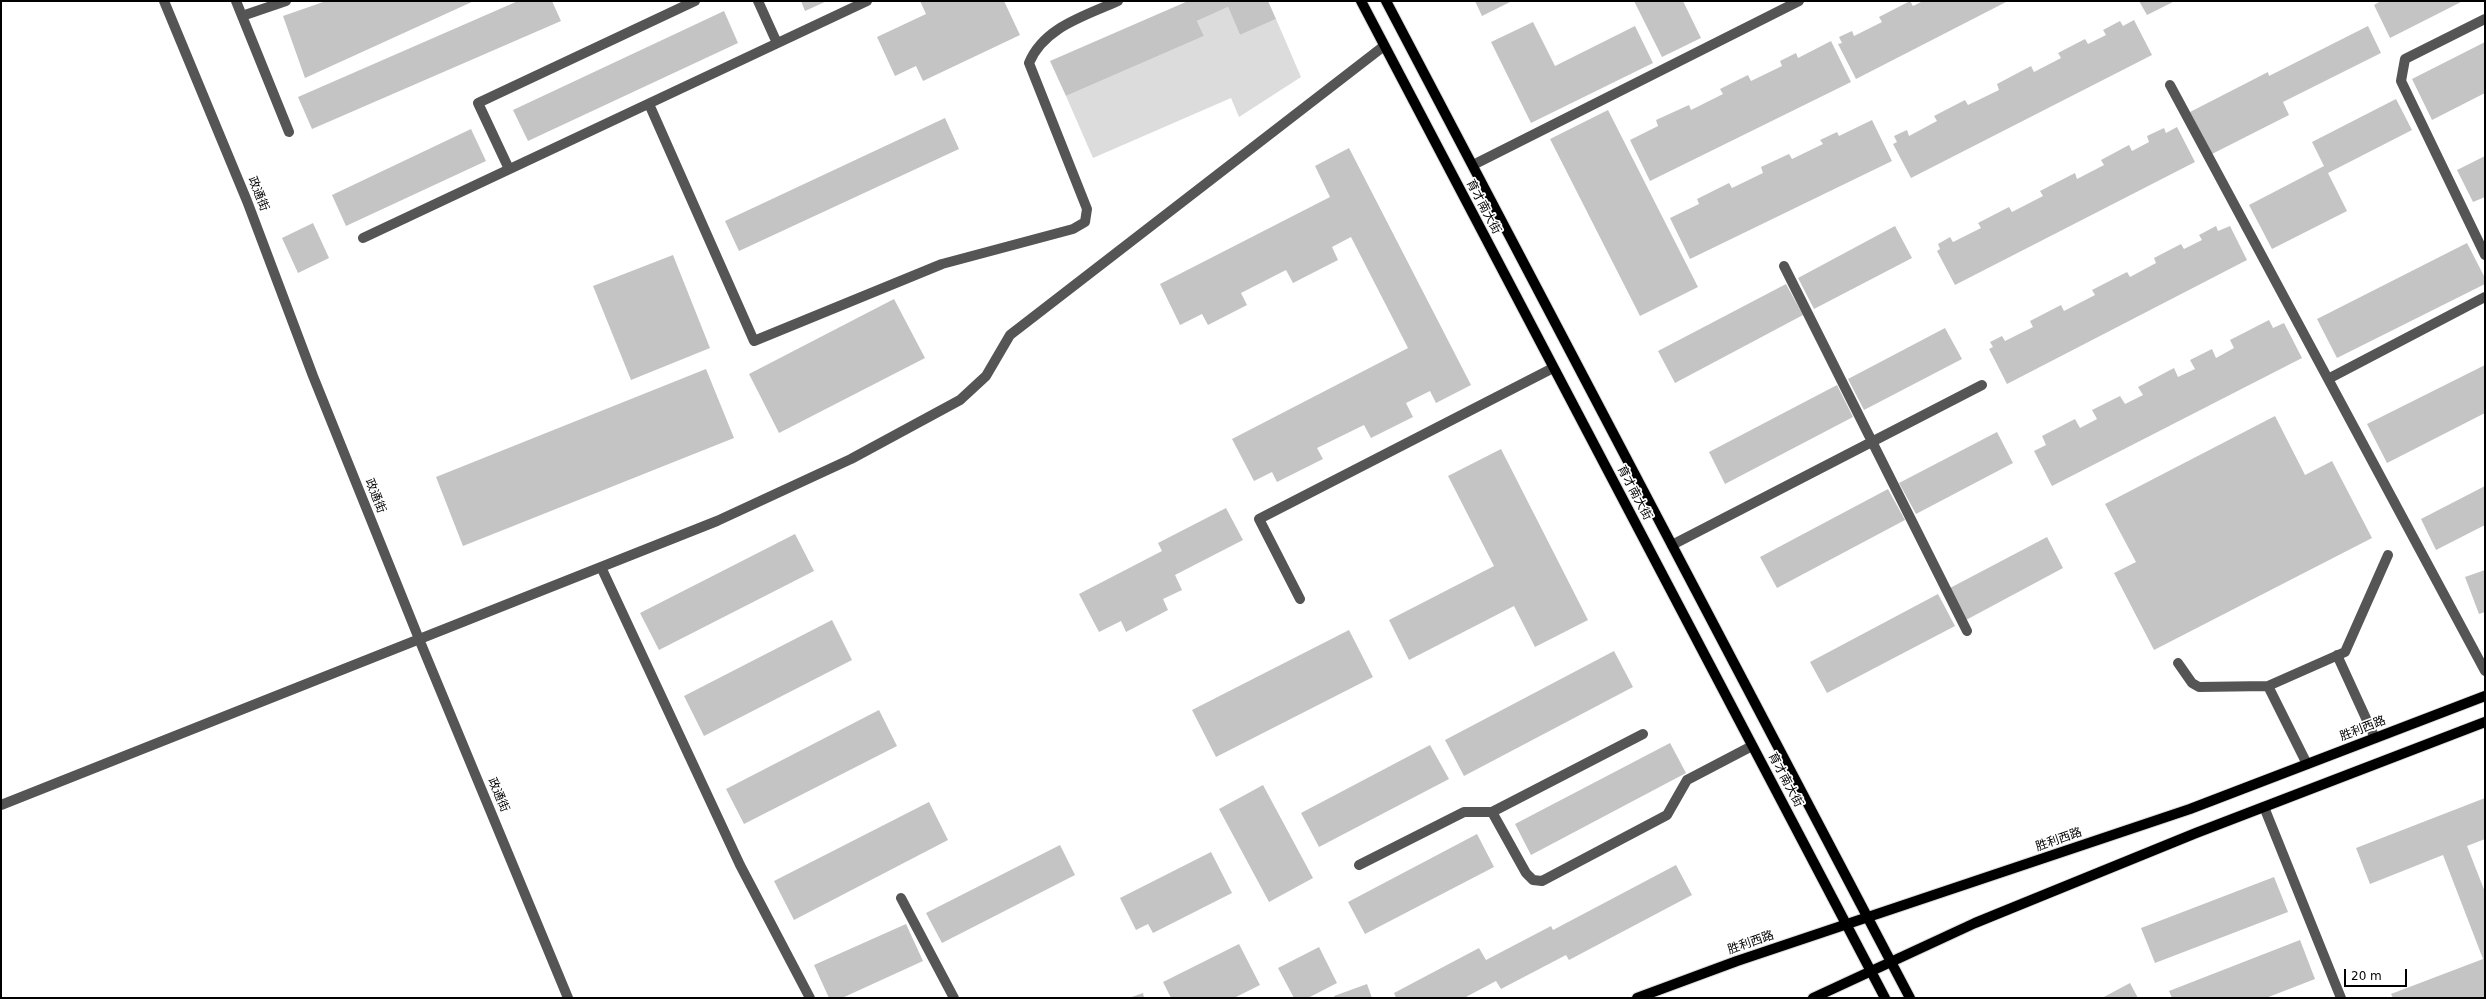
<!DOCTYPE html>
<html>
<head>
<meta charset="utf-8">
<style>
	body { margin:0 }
	#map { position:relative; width:2486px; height:999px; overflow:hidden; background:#fff; font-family:"DejaVu Sans",sans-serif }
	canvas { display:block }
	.frame { position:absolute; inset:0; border:2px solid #000; pointer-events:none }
	.scale { position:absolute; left:2344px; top:969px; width:63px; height:18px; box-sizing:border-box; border:2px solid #000; border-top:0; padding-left:5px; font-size:12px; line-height:14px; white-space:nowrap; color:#000; -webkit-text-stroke:3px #fff; paint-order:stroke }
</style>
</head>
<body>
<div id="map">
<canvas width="2486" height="999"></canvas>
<div class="frame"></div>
<div class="scale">20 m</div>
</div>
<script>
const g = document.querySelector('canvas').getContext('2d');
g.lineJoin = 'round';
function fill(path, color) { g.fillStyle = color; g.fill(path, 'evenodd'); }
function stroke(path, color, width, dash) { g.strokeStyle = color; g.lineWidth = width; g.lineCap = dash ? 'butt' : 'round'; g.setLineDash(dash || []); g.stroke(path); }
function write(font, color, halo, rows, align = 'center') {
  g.font = font + ' "DejaVu Sans","Noto Sans SC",sans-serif'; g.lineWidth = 3.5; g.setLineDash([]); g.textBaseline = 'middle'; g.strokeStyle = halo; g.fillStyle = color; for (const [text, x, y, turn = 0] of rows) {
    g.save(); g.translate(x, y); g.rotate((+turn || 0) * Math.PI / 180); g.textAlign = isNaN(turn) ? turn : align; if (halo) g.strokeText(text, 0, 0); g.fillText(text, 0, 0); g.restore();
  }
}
fill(new Path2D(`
	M1228 7 1240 35 1276 19 1301 77 1239 117 1231 98 1093 158 1066 96 1204 36 1197 21Z`), '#dcdcdc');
fill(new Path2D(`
	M326 1H474L305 78 283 16Z
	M518 1H552L561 21 312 129 298 97Z
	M801 1H827L805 11Z
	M920 1H1004L1020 35 923 81 916 66 895 76 877 37 926 14Z
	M1188 1H1268L1276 19 1240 35 1228 7 1197 21 1204 36 1066 96 1050 61Z
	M1475 1H1512L1482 16Z
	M1634 1H1683L1701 38 1662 57Z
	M1910 1 1913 6 1923 1H2008L1856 79 1838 44 1842 43 1839 37 1852 31 1854 36 1882 22 1879 17Z
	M2139 1H2175L2147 15Z
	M2381 1H2463L2390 38 2374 5Z
	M724 11 738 43 528 141 513 110Z
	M2134 20 2152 55 1911 178 1893 144 1897 142 1894 136 1907 130 1909 136 1937 121 1934 116 1965 100 1968 105 1999 90 1997 84 2031 66 2034 72 2061 58 2058 53 2085 39 2088 44 2106 35 2103 30 2120 21 2123 26Z
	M1533 22 1555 66 1635 26 1653 63 1531 123 1491 42Z
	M2368 26 2381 53 2283 102 2289 115 2212 154 2190 112 2268 72 2269 76Z
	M1831 41 1851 82 1650 181 1630 140 1658 126 1656 120 1689 105 1691 110 1723 94 1720 89 1748 75 1751 81 1782 66 1780 61 1796 53 1798 58Z
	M2485 42V93L2432 120 2412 79Z
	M2396 99 2412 130 2328 173 2347 211 2272 249 2249 205 2324 166 2312 142Z
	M1608 110 1698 287 1640 316 1550 139Z
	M945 118 959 149 739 251 725 221Z
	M1872 120 1892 161 1690 259 1670 218 1699 204 1697 199 1729 183 1732 188 1763 173 1761 167 1789 154 1792 159 1823 144 1820 140 1837 132 1839 136Z
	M2177 127 2195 162 1955 285 1937 251 1940 249 1938 244 1950 237 1953 242 1981 228 1978 223 2009 207 2012 212 2043 196 2040 191 2075 173 2077 179 2104 165 2101 160 2129 145 2132 151 2149 142 2147 136 2164 128 2166 133Z
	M471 129 486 161 346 226 332 195Z
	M1349 148 1471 385 1436 403 1430 391 1406 403 1413 417 1371 438 1364 425 1317 448 1323 459 1277 482 1272 472 1254 481 1232 439 1408 348 1351 237 1332 247 1338 260 1293 283 1286 270 1241 293 1247 305 1208 325 1202 314 1180 325 1160 284 1330 197 1315 166Z
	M2485 156V197L2473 202 2457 170Z
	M313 223 329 258 298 273 282 238Z
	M1895 226 1912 258 1814 309 1798 278Z
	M2216 226 2218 231 2230 226 2247 260 2007 384 1989 349 1993 347 1990 342 2002 336 2005 341 2033 327 2030 321 2061 305 2064 311 2095 295 2092 290 2127 272 2130 277 2156 263 2154 258 2181 244 2184 249 2202 240 2199 235Z
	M2467 243 2485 278V284L2337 358 2317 319Z
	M673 255 710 348 631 380 593 286Z
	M1786 284 1803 315 1675 383 1658 351Z
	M894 299 925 358 779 433 749 374Z
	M2269 320 2273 328 2284 323 2302 358 2052 486 2034 451 2046 445 2042 436 2075 419 2080 428 2097 419 2092 410 2120 396 2125 404 2143 395 2138 387 2174 368 2178 377 2195 369 2190 360 2212 349 2216 358 2234 348 2230 340Z
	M1945 328 1962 359 1864 410 1848 379Z
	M2485 365V413L2387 463 2367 424Z
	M706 369 734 438 463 546 436 477Z
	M1837 385 1853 417 1725 484 1709 452Z
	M2275 416 2305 475 2332 461 2372 538 2154 650 2114 573 2136 562 2105 504Z
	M1997 432 2013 463 1916 514 1899 483Z
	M1501 449 1588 620 1535 647 1514 606 1409 660 1389 620 1494 566 1448 476Z
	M2485 486V525L2436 550 2421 519Z
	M1888 489 1905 520 1777 588 1760 557Z
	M1226 508 1243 540 1175 575 1182 590 1163 599 1168 610 1126 632 1121 621 1099 632 1079 594 1162 551 1158 543Z
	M795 534 814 571 659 650 640 613Z
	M2047 537 2063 568 1966 620 1950 588Z
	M2485 570V612L2479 614 2465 577Z
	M1938 594 1955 626 1827 693 1810 662Z
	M832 620 852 660 704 736 684 696Z
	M1349 630 1373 677 1216 757 1192 710Z
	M1614 651 1633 687 1464 776 1445 740Z
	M879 710 897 746 744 824 726 789Z
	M1670 743 1686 773 1531 855 1515 824Z
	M1430 745 1449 779 1319 847 1301 813Z
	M1263 785 1313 878 1269 902 1219 809Z
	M2485 798V839L2467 846 2485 892V998H2393L2391 994 2483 959 2443 855 2370 884 2356 848Z
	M929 802 948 840 794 920 774 881Z
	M1477 834 1494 867 1365 934 1348 902Z
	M1060 845 1075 875 942 943 926 913Z
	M1211 852 1232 893 1153 933 1148 924 1136 930 1120 898Z
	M1676 865 1692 895 1569 960 1566 955 1501 989 1496 981 1464 998H1396L1394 993 1479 948 1486 960 1551 926 1553 930Z
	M2274 877 2288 912 2155 963 2141 928Z
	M906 924 923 961 842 998H829L814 965Z
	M2300 940 2315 979 2266 998H2172L2169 991Z
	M1239 944 1260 985 1234 998H1171L1163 982Z
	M1319 947 1337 983 1308 998H1294L1278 968Z
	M2130 983 2138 998H2102Z
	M1367 984 1372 998H1335L1334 996Z
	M1143 993 1144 998H1129Z`), '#c4c4c4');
const major = new Path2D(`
	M1361 1 1885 998
	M1386 1 1910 998
	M1637 998 1737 961 2190 809 2485 696
	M1813 998 1975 923 2196 833 2485 722`);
stroke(major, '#dbdbdb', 12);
stroke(new Path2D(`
	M164 1 247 201 313 376 419 639 568 998
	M236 1 289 132
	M758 1 777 43
	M242 16 286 1
	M2485 19 2405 59 2401 81 2485 255
	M2170 85 2485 671
	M649 104 754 341 942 264 1073 229 1085 222 1087 209 1029 63C1044 27 1085 16 1118 1
	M1473 165 1799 1
	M509 169 478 103 695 1
	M363 238 867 1
	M1784 266 1967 631
	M2328 379 2485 297
	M1672 545 1982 385
	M601 567 740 865 810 998
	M1300 599 1259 519 1553 368
	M2337 655 2375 738
	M2178 663 2192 683 2199 687 2268 686 2345 652 2388 555
	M2268 686 2307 764
	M1 805 717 521 851 459 960 400 986 376 1010 335 1384 46
	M2264 807 2341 998
	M1492 812 1526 873 1533 880 1542 881 1667 815 1687 780 1752 746
	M1359 865 1464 812H1492L1643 734
	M901 898 954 998`), '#555', 10);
stroke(major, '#000', 10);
write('12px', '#000', '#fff', [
	["政通街",258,194,68],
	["育才南大街",1483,207,62],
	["育才南大街",1634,493,62],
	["政通街",375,496,68],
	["胜利西路",2363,729,-21],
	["育才南大街",1785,780,62],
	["政通街",498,795,67],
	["胜利西路",2059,840,-19],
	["胜利西路",1751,943,-19]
]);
</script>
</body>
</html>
